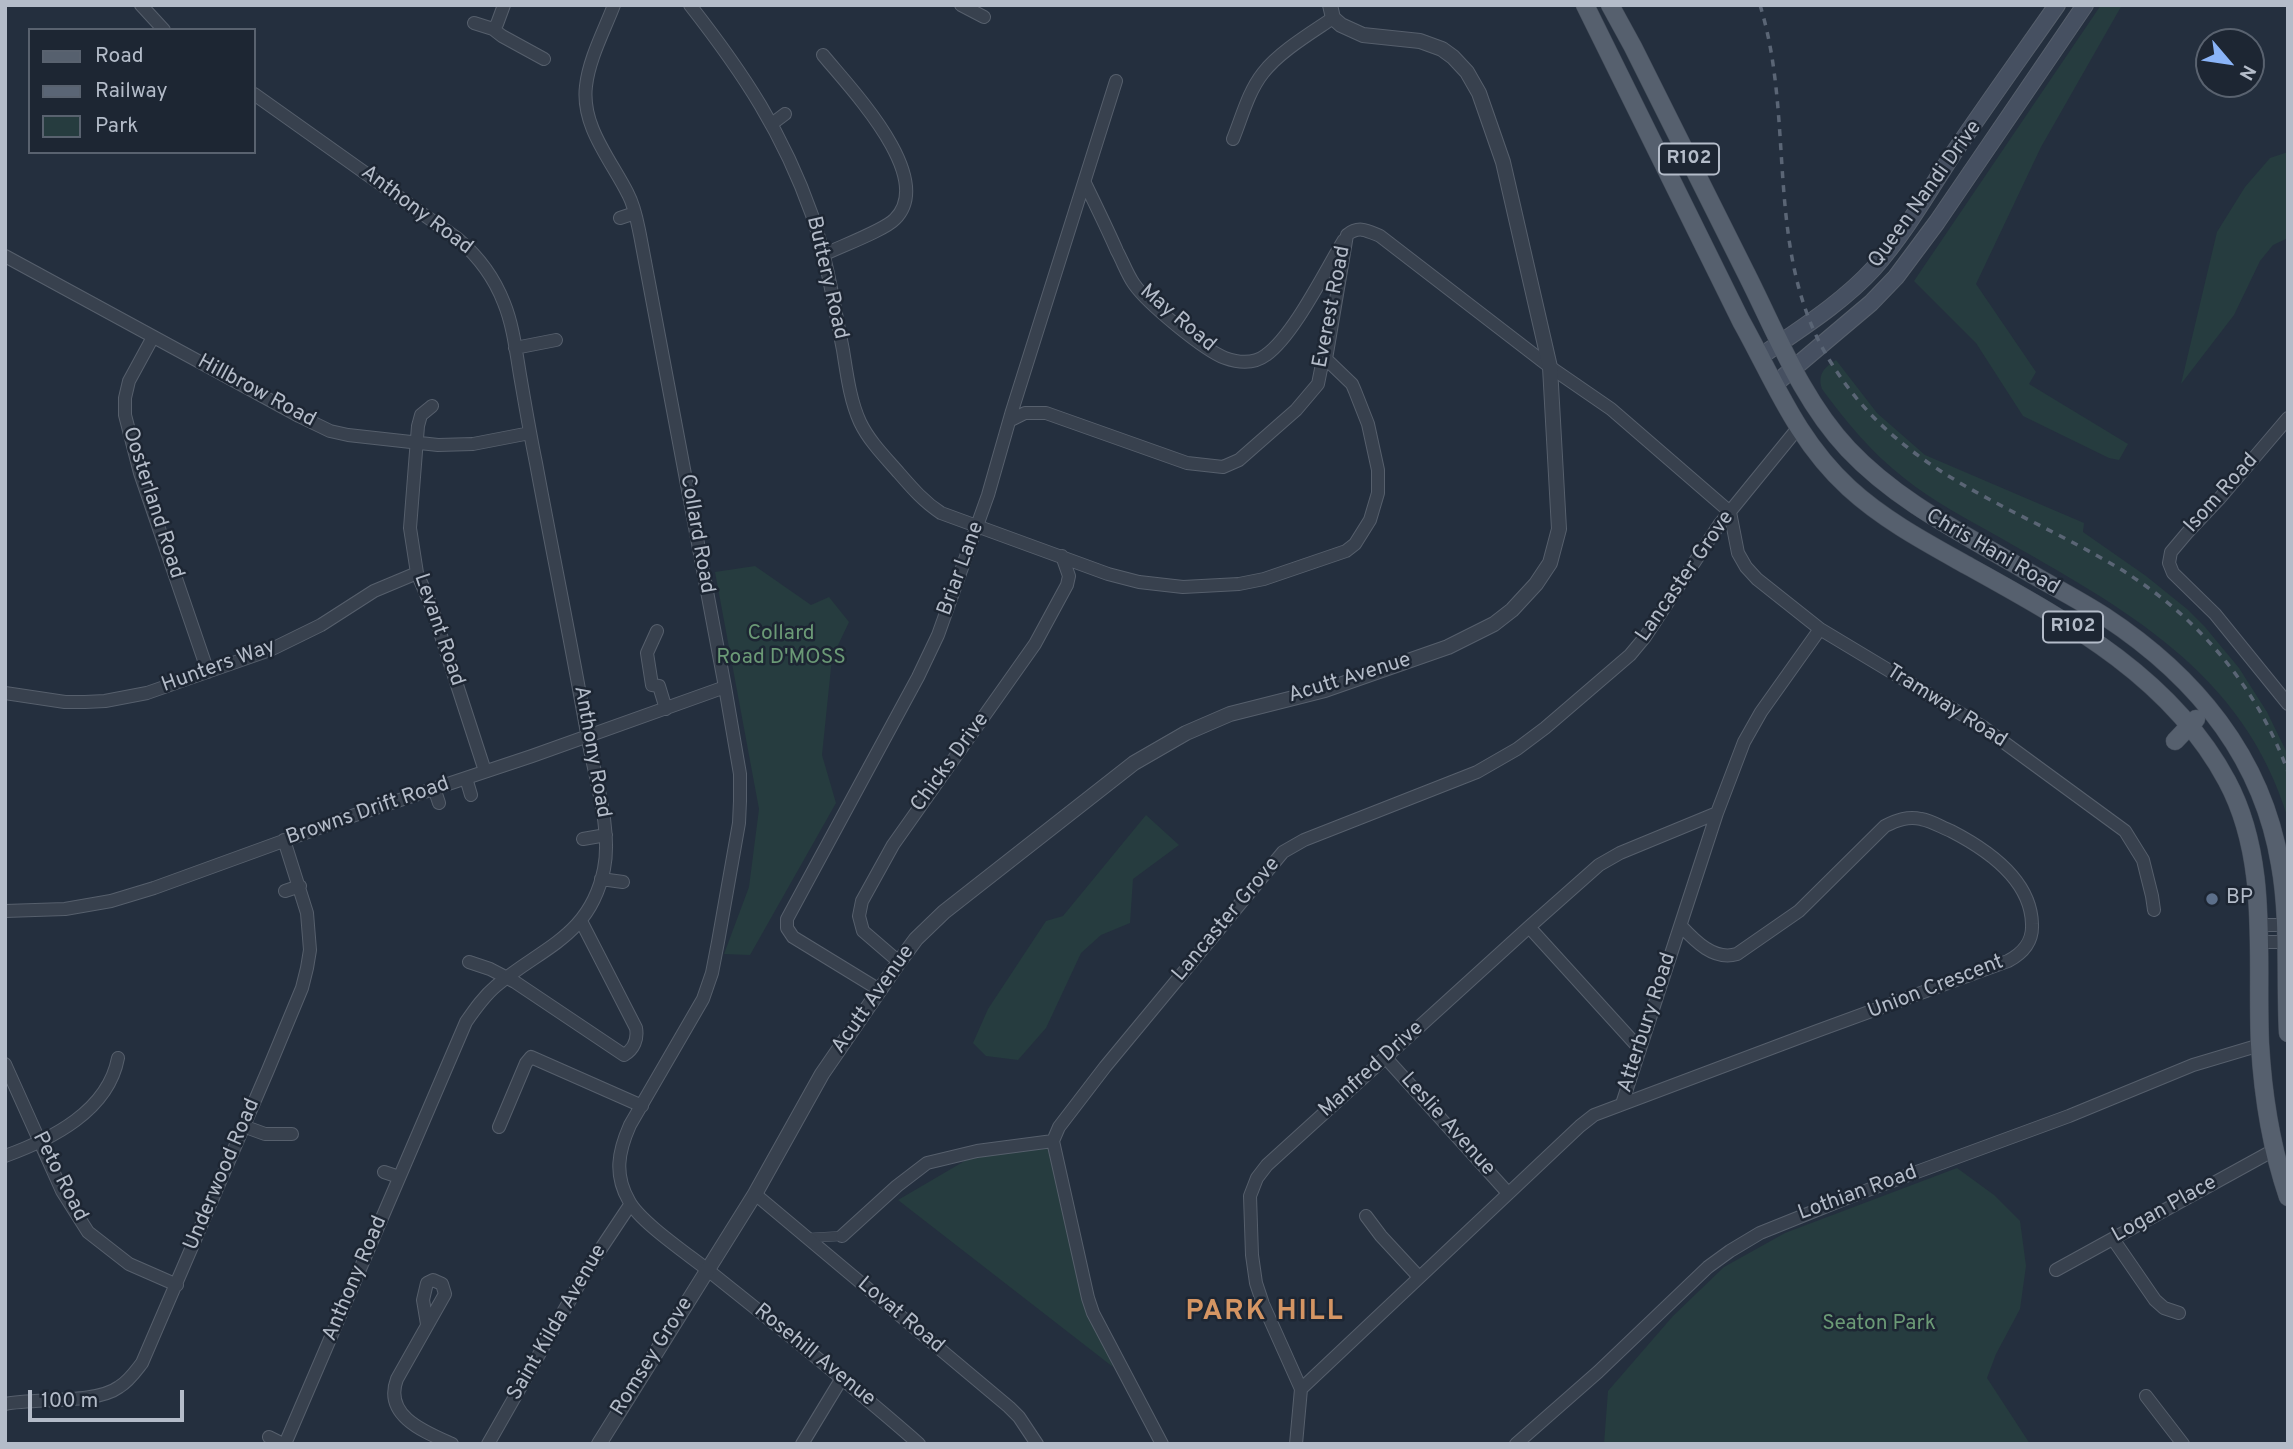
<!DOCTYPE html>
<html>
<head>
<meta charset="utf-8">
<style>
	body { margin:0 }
	#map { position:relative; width:2293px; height:1449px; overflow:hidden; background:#242f3e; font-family:Overpass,sans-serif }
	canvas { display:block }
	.frame { position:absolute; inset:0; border:7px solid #b4bcc9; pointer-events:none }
	.legend { position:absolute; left:28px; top:28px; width:228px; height:126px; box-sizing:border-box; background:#1d2633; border:2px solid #59626f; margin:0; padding:9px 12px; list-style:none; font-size:21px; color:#b4bcc9 }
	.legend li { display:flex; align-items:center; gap:14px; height:35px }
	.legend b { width:35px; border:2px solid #59626f }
	.north { position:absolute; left:2195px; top:28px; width:70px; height:70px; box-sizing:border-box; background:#1d2633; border:2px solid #59626f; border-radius:50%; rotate:119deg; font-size:19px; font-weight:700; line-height:28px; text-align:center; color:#b4bcc9 }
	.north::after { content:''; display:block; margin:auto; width:24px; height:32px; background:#8ab4f8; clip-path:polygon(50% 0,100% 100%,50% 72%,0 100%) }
	.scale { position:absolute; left:28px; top:1390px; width:156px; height:32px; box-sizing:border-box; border:4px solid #b4bcc9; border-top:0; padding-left:9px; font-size:21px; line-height:24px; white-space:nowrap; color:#b4bcc9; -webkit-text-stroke:5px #1d2633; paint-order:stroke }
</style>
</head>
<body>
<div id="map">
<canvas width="2293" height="1449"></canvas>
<div class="frame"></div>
<ul class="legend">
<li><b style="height:9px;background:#56606e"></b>Road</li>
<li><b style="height:9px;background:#5a6575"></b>Railway</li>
<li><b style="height:19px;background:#263c3f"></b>Park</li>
</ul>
<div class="north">N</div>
<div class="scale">100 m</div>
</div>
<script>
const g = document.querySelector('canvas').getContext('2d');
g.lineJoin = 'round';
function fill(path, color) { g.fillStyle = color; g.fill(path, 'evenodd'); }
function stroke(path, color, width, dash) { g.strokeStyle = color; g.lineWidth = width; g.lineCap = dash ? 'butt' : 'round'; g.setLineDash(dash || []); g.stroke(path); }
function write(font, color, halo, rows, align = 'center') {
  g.font = font + ' Overpass,sans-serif'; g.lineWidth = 5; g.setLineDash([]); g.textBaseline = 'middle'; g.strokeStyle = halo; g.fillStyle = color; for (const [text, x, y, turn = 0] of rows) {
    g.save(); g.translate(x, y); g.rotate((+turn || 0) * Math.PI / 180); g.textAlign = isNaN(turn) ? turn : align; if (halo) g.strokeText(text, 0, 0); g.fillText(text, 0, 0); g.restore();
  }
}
fill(new Path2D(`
	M2101 5H2122L2041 147 1976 284 2036 372 2029 384 2128 444 2119 460 2109 458 2023 416 1976 343 1914 281Z
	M2288 152V238L2273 245 2260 261 2234 315 2181 384 2217 232 2245 187 2270 158Z
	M1836 360 1877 413 1925 455 2084 523 2083 532 2146 576 2187 609 2205 627 2239 668 2267 712 2288 755V819C2244 671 2123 608 1999 537 1967 519 1934 502 1904 478 1872 453 1846 422 1822 389 1817 374 1825 367 1836 360Z
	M755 566 811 605 829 597 849 622 832 658 822 755 836 803 750 955 724 954 749 887 759 809 715 572Z
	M1146 815 1179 845 1133 879 1130 923 1101 935 1081 953 1046 1028 1018 1060 986 1056 973 1043 988 1009 1046 921 1063 916Z
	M1048 1147 1086 1303 1113 1367 898 1200 968 1159Z
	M1957 1168 1994 1195 2020 1221 2026 1266 2020 1309 1996 1354 1987 1378 2030 1444H1604L1608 1391 1673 1316 1724 1267 1785 1233Z`), '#263c3f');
const pedestrian = new Path2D(`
	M807 1238 842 1236`);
const minor = new Path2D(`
	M141 5 164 30
	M614 5C604 31 589 59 586 86 581 126 611 160 628 194 635 207 637 221 640 235L725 687 740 774V801L739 823 718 942 712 973 703 999 630 1125C618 1152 614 1175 629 1201 640 1222 689 1255 709 1271 780 1328 851 1384 919 1444
	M690 5C744 74 783 133 812 215 827 259 834 305 843 350 847 375 850 400 860 422 869 441 885 457 899 473 912 488 924 502 941 513L1108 574 1139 582 1183 587 1239 584 1264 579 1346 551 1355 544 1370 520 1378 493V470L1368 424 1355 391 1352 384 1326 359
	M961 5 984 17
	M474 23 493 29 497 24 504 5
	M493 29 502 36 544 59
	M823 55C849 87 937 177 895 219 885 230 839 247 823 255
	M254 94 458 239C479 257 494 277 504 303 513 325 516 351 520 375 525 404 530 434 536 463 553 555 572 647 588 739 595 778 612 830 604 869 590 937 542 947 496 986 484 996 475 1009 466 1022L285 1444
	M773 123 785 114
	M1233 139C1242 117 1248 92 1263 73 1279 52 1311 33 1333 18
	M1085 183C1096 206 1107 228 1117 251 1123 262 1127 274 1134 284 1148 304 1204 350 1225 358 1239 363 1254 364 1266 355 1294 335 1325 271 1344 240
	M620 218 635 213
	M5 256 299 416 330 431 348 435 438 445 473 444 530 433
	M153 337 129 381 125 398V415L140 473 208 672
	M515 348 556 340
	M432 406 421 415 418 426 410 528 417 573 432 608 485 771
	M2288 418 2219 499 2187 533 2171 552 2169 563 2173 573 2215 614 2288 704
	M1011 420 1025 413H1046L1187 463 1223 467 1239 460 1296 410 1318 384 1321 369 1326 359 1347 235C1359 225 1368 231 1380 236L1550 367 1611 409 1730 512
	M1730 512 1738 553 1746 567 1757 579 1820 629 1983 727 2125 831 2143 860 2152 896 2154 910
	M657 631 647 653 652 685 659 686 666 709
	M5 693 65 702H85L105 701 147 693 270 650 321 625 374 591 417 573
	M466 778 471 795
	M434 788 439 803
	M583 839 606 835
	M601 879 623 882
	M285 891 300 886
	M5 911 65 909 111 901 154 888 352 816 532 756 725 687
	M2258 925H2288
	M1529 927 1639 1048
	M2259 942H2288
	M469 962 490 969 515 982 624 1055C634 1049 638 1039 636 1028L581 921
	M899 962 863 931 859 916 862 901 893 845 1035 644 1067 585 1069 576 1062 556
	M878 989 793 937 787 928V919L918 677 938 635 988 495 1012 411 1116 81
	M1385 1057 1508 1193
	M5 1064 62 1191 88 1232 129 1264 177 1285
	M1622 1104 1717 813 1744 742 1761 712 1820 629
	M243 1126 265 1134H292
	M499 1127 526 1063 531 1057 642 1106
	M5 1156C52 1139 108 1111 118 1058
	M384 1172 399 1177
	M755 1194 1009 1407 1019 1417 1037 1444
	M1366 1216 1381 1236 1419 1277
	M842 1236 897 1186 927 1163 977 1151 1053 1141
	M2113 1239 2155 1300 2164 1308 2179 1313
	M2056 1270 2274 1150
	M427 1324 423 1300 427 1283 433 1280 442 1284 445 1294 397 1379C383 1416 425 1432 452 1444
	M1301 1389 1580 1126 1594 1115 1817 1031 2008 961C2023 953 2033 942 2032 924 2031 880 1986 849 1951 831 1941 827 1932 821 1921 819 1908 816 1897 820 1885 826L1799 911 1737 954C1714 961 1695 941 1681 926
	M2146 1396 2183 1444
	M5 1404C37 1398 96 1404 119 1387 129 1381 135 1372 142 1363L268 1070 302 988 307 968 310 950 307 913 284 840
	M269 1437 283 1444
	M488 1444 590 1265 630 1205
	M802 1444 842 1378
	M1162 1444 1093 1313 1088 1298 1055 1150 1053 1141 1059 1127 1105 1067 1283 852 1304 840 1477 772 1517 749 1545 728 1630 655 1645 637 1719 525 1798 428
	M1296 1444 1301 1389 1263 1304 1256 1283 1252 1255 1250 1196 1257 1178 1267 1165 1529 927 1599 865 1620 853 1717 813
	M1516 1444 1598 1372 1708 1267 1730 1251 1760 1233 1857 1194 2069 1116 2193 1065 2260 1045`);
const tertiary = new Path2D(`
	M599 1444 755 1194 822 1074 899 962 916 939 944 912 1134 763 1186 733 1230 714 1325 690 1448 647 1494 624 1512 610 1536 584 1550 563 1559 529 1550 367 1503 162 1479 93 1467 72 1453 57 1442 49 1420 41 1363 35 1341 25 1333 18 1330 5`);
const secondary = new Path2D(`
	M1761 356C1800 329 1842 303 1874 268 1905 233 1928 192 1953 154 1987 104 2022 55 2057 5
	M1775 384 1871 303 1896 277 1937 222 2085 5`);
const primary = new Path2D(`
	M1585 5 1741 321C1775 382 1796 439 1849 488 1885 521 1929 544 1970 567 2069 622 2172 678 2227 781 2270 861 2256 957 2260 1044 2263 1097 2271 1147 2288 1197
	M1610 5 1633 47C1670 122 1708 196 1745 271 1776 332 1801 399 1848 449 1896 500 1958 531 2018 566 2046 583 2076 598 2104 616 2194 675 2262 756 2280 864 2290 919 2285 977 2288 1033
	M2175 741 2196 719`);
stroke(pedestrian, '#565f6c', 10);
stroke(minor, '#565f6c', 14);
stroke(tertiary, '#565f6c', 16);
stroke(secondary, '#565f6c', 18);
stroke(primary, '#414a57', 19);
stroke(pedestrian, '#38414e', 9);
stroke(minor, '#38414e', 12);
stroke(tertiary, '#38414e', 14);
stroke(secondary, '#465061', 16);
stroke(primary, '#56606e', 18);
stroke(new Path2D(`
	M1760 5C1796 121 1763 253 1830 361 1897 471 2005 502 2110 563 2192 610 2256 683 2288 772`), '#5a6575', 3.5, [7, 7]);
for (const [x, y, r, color] of [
	[2212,899,7,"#5c6f8a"]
]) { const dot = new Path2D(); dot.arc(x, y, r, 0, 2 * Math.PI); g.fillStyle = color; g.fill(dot); stroke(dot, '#1d2633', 2.5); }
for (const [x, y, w] of [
	[1689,159,60],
	[2073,627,60]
]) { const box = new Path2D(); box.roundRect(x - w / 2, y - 15.5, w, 31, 5); g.fillStyle = '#1d2633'; g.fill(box); stroke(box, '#b4bcc9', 2); }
write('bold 19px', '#b4bcc9', null, [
	["R102",1689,159],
	["R102",2073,627]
]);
write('21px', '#b4bcc9', '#1d2633', [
	["Queen Nandi Drive",1926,195,-54],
	["Anthony Road",416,211,37],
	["Buttery Road",826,278,77],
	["Everest Road",1333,307,-79],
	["May Road",1177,319,40],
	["Hillbrow Road",256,392,28],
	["Isom Road",2222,494,-48],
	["Oosterland Road",152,503,72],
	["Collard Road",696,534,80],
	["Chris Hani Road",1992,553,30],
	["Briar Lane",962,569,-70],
	["Lancaster Grove",1686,577,-55],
	["Levant Road",438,630,71],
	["Hunters Way",219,667,-20],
	["Acutt Avenue",1350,679,-17],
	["Tramway Road",1946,707,32],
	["Anthony Road",591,752,80],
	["Chicks Drive",951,763,-54],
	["Browns Drift Road",368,812,-19],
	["Lancaster Grove",1227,920,-50],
	["Union Crescent",1936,988,-21],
	["Acutt Avenue",874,1000,-55],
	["Atterbury Road",1648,1023,-72],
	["Manfred Drive",1372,1070,-42],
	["Leslie Avenue",1447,1125,48],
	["Underwood Road",223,1175,-67],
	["Peto Road",59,1177,63],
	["Lothian Road",1858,1194,-20],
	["Logan Place",2165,1210,-29],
	["Anthony Road",356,1279,-67],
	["Lovat Road",900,1316,40],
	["Saint Kilda Avenue",558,1323,-60],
	["Rosehill Avenue",814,1356,39],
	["Romsey Grove",653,1357,-58]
]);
write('21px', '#6b9a76', '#1d2633', [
	["Collard",781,635],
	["Road D'MOSS",781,659],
	["Seaton Park",1879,1325]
]);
write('21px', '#b4bcc9', '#1d2633', [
	["BP",2226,899]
], 'left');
g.letterSpacing = '2px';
write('bold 28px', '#d59563', '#1d2633', [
	["PARK HILL",1265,1313]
]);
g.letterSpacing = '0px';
</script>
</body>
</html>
